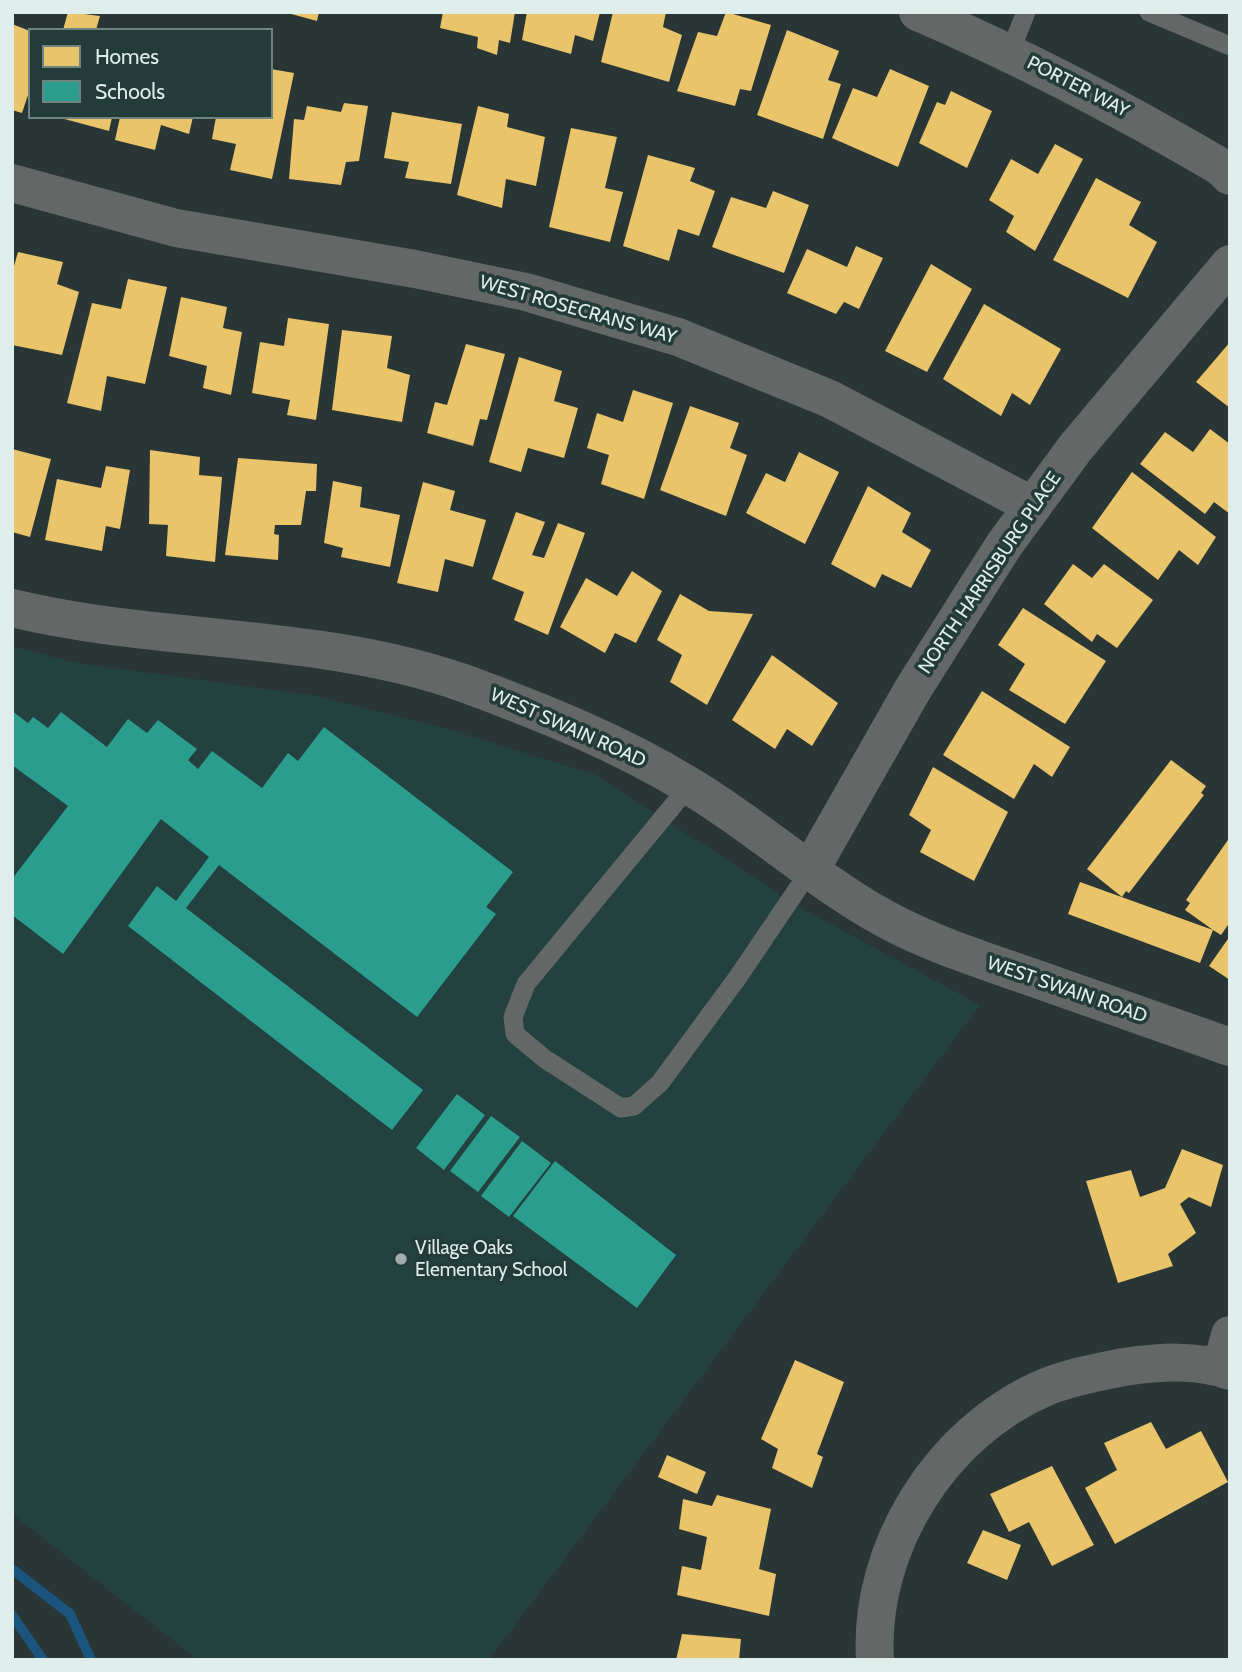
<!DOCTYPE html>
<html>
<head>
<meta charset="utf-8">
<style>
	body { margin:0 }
	#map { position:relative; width:1242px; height:1672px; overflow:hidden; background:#2a3635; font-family:Cabin,sans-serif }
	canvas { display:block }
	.frame { position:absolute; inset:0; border:14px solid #dfedeb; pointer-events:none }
	.legend { position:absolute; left:28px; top:28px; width:245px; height:91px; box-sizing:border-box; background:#243c39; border:2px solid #6f8380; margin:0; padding:9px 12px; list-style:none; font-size:21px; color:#dfedeb }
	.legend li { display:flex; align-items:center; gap:14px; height:35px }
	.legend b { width:35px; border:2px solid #6f8380 }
</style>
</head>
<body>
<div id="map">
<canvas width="1242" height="1672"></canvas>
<div class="frame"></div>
<ul class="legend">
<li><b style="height:19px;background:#e9c46a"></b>Homes</li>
<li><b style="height:19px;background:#2a9d8f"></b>Schools</li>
</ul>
</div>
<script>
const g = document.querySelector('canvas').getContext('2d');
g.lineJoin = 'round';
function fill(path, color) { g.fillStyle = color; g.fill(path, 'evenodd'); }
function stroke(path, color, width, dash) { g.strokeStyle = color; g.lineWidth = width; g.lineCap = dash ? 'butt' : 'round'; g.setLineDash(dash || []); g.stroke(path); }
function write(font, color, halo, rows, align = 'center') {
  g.font = font + ' Cabin,sans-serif'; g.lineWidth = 7; g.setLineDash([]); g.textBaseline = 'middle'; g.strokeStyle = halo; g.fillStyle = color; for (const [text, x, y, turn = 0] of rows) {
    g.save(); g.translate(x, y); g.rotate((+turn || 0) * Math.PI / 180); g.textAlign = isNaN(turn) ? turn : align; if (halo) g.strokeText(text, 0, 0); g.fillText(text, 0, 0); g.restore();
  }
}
fill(new Path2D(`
	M12 646 72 662 316 696 445 728 596 775 803 909 980 1005 489 1660H198L12 1514Z`), '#22413f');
fill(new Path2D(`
	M68 12 100 16 96 30H63Z
	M284 12H319L317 21Z
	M443 12H515L510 43 499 40 497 55 477 48 478 37 440 28Z
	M527 12H600L593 41 575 35 571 54 522 40Z
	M613 12H666L663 27 682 35 669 82 601 62Z
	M726 12 771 25 751 91 740 89 735 106 677 91 698 32 717 36Z
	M12 24 30 31V89L22 113 12 110Z
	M787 30 839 51 828 80 841 84 823 139 757 115Z
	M271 69 294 73 272 179 230 170 236 144 212 139 216 117H271Z
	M890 69 929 86 898 167 832 138 853 88 877 97Z
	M951 91 992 111 967 168 919 143 937 102 945 105Z
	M344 103 368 106 359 161 346 162 341 185 289 179 294 119 304 120 307 106 341 112Z
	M478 106 509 114 507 127 545 137 536 186 506 179 502 208 457 195Z
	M392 112 462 124 451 184 405 178 409 162 384 158Z
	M57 117H112L109 131Z
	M120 117H193L189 134 161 125 155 150 115 140Z
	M571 128 617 137 605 188 623 192 610 242 549 227Z
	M1055 144 1083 159 1035 251 1006 232 1014 216 989 200 1011 159 1038 174Z
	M648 155 695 168 690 181 715 191 699 236 678 229 669 261 623 246Z
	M1096 178 1141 202 1129 225 1157 242 1128 298 1053 260Z
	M773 191 809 205 784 273 712 247 731 197 766 208Z
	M856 246 883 258 859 309 844 302 836 314 787 293 807 249 847 267Z
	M18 252 63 262 57 284 79 292 62 355 12 345V273Z
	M931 264 972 289 927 372 885 351Z
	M128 279 167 287 145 384 107 376 101 411 67 403 92 303 121 309Z
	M181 297 227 307 223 328 242 332 231 395 203 388 207 366 169 356Z
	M984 304 1061 349 1030 405 1012 393 1001 416 943 379Z
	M288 318 329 324 316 420 287 415 290 400 252 393 260 342 284 346Z
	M342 330 392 336 387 368 410 375 402 422 332 410Z
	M1230 342V408L1196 382Z
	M466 344 505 354 487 420 480 419 473 446 427 433 435 402 447 405Z
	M519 357 562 371 554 401 578 408 564 458 528 448 521 472 489 462Z
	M633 390 673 403 644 499 601 484 609 455 587 448 597 413 623 422Z
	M690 406 739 423 730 448 747 455 726 516 660 490Z
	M1210 429 1230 444V514L1214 502 1205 514 1140 464 1165 432 1193 452Z
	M12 449 51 459 30 537 12 532Z
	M150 450 200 457 199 475 222 477 215 562 166 556 168 525 149 524Z
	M799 452 839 472 805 544 746 513 766 473 785 482Z
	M238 458 317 464 316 491H306L301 525H275L274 534 279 535 278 560 225 555Z
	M106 466 130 470 120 529 106 526 102 551 45 540 57 479 101 488Z
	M1132 472 1216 537 1198 565 1179 550 1158 580 1092 528Z
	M333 481 362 487 360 507 400 515 390 567 341 557 343 548 324 543Z
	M423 482 455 491 450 510 486 520 473 567 445 559 438 592 397 583Z
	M868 486 911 513 902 532 931 550 911 588 882 574 875 588 831 564Z
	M516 512 545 522 532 555 544 558 558 523 585 533 548 635 514 620 524 592 492 579Z
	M1073 564 1092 578 1104 564 1153 600 1117 648 1097 634 1092 642 1044 604Z
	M632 571 662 591 636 643 615 633 605 653 560 627 586 578 617 596Z
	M680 594 709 611 753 614 707 705 670 682 682 655 657 640Z
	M1023 608 1106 661 1065 724 1009 690 1025 664 998 645Z
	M772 655 838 703 812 746 787 729 775 749 732 720Z
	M982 691 1070 747 1052 777 1034 764 1014 799 943 755Z
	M1171 760 1206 786 1201 793 1204 795 1129 893 1126 891 1122 897 1087 869Z
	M933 767 1008 812 974 881 920 852 931 830 909 815Z
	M1230 837V922L1221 935 1213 930 1200 963 1068 914 1080 882 1213 930 1185 910 1190 903 1186 900Z
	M1230 936V980L1209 966Z
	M1182 1149 1223 1165 1211 1207 1189 1197 1180 1204 1196 1233 1168 1254 1173 1266 1118 1283 1086 1181 1131 1170 1140 1197 1165 1188Z
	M795 1360 844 1382 817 1454 823 1457 812 1488 772 1468 778 1449 761 1439Z
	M1151 1422 1166 1449 1201 1431 1228 1482 1115 1544 1085 1488 1117 1470 1104 1443Z
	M667 1455 706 1472 697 1494 658 1477Z
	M1052 1466 1094 1545 1052 1566 1029 1522 1009 1532 990 1494Z
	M717 1495 771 1509 759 1569 776 1574 769 1616 677 1595 682 1566 701 1570 707 1537 679 1529 683 1499 712 1506Z
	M983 1530 1021 1545 1007 1580 967 1563Z
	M682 1634 741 1639 739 1660H676Z`), '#e9c46a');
fill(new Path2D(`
	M12 711 28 723 33 717 48 728 61 712 107 747 128 719 147 733 158 720 197 749 188 760 198 769 212 751 262 788 288 753 298 761 324 727 513 872 486 907 496 914 417 1017 219 865 186 908 423 1090 392 1130 128 926 157 886 176 901 209 857 161 819 63 954 12 915V879L68 806 12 765Z
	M457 1094 485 1115 444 1170 416 1148Z
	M491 1116 520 1137 478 1192 450 1171Z
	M522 1141 551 1163 509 1217 481 1196Z
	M555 1161 676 1255 637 1308 513 1216Z`), '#2a9d8f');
stroke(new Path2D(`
	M12 1569 70 1614 91 1660
	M12 1615 43 1660`), '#1b557e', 10);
stroke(new Path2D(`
	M1149 12 1230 46
	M1010 52 1026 12
	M690 785 526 984 513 1017 515 1034 545 1059 621 1108 634 1106 660 1083 738 977 809 872`), '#636765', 19);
stroke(new Path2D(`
	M918 12C1023 57 1122 109 1221 167L1230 176
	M12 183 176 228 415 269 526 292 678 337 830 399 1033 506
	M1221 1368 1230 1335
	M875 1660C868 1547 942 1431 1046 1387 1071 1377 1099 1372 1124 1367 1159 1362 1196 1359 1230 1371`), '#636765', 38);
stroke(new Path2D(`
	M12 608C161 644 321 632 466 684 542 712 619 743 688 785 752 823 808 874 873 912 922 941 977 958 1031 977 1097 1000 1163 1024 1230 1047
	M809 872 913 689 1004 545 1076 447 1230 264`), '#636765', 38);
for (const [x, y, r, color] of [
	[401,1259,7,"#a0adab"]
]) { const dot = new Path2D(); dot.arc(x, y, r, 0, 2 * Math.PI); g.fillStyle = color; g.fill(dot); stroke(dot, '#243c39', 2.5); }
write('19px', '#dfedeb', '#243c39', [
	["PORTER WAY",1078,87,27],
	["WEST ROSECRANS WAY",578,310,16],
	["NORTH HARRISBURG PLACE",990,573,-56],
	["WEST SWAIN ROAD",568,728,24],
	["WEST SWAIN ROAD",1067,990,19]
]);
write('19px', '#dfedeb', '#243c39', [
	["Village Oaks",415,1248],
	["Elementary School",415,1270]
], 'left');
</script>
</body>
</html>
